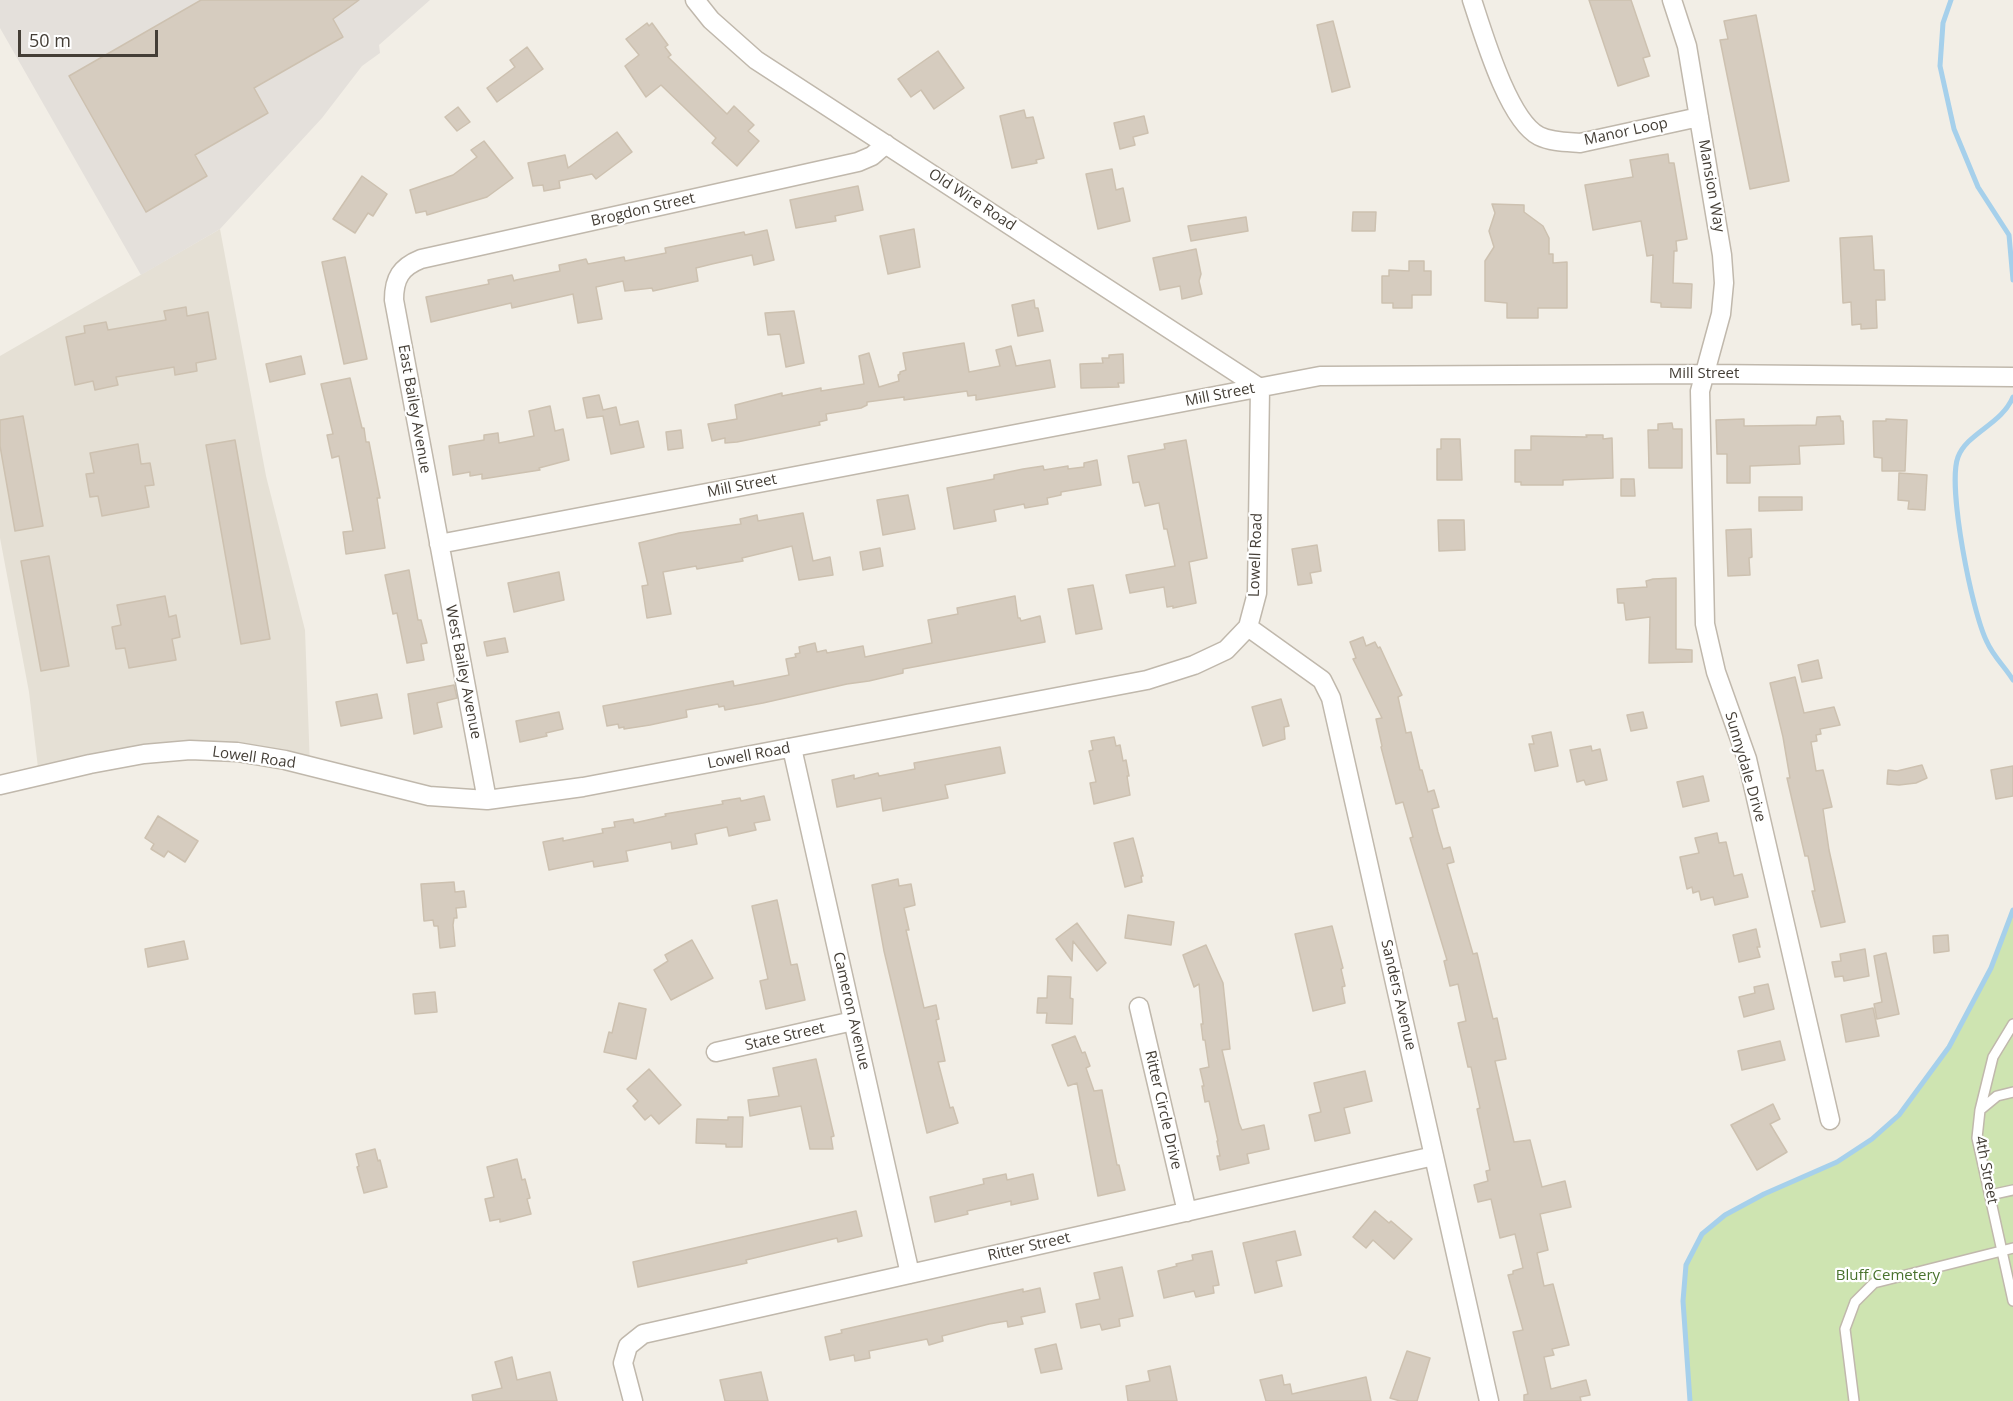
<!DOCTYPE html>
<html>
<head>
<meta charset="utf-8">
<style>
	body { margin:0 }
	#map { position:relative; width:2013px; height:1401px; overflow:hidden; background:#f2eee6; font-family:"Open Sans",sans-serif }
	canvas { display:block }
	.scale { position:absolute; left:18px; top:30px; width:140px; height:27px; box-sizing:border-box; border:3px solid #443e36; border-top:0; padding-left:8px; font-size:18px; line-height:21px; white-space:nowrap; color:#443e36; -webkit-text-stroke:4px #fff; paint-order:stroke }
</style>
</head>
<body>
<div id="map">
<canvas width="2013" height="1401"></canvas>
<div class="scale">50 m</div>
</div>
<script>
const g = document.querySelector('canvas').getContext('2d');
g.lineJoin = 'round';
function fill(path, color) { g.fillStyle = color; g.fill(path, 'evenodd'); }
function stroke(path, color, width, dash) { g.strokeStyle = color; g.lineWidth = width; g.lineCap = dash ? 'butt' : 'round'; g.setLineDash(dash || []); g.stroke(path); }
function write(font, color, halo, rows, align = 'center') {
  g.font = font + ' "Open Sans",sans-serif'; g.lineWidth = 4.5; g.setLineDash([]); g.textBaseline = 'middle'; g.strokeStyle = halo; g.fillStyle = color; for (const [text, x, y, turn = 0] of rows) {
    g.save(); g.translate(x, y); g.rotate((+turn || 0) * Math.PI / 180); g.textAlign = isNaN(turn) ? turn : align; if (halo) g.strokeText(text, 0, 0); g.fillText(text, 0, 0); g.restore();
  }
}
fill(new Path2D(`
	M220 229 266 476 305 630 310 767 237 752 39 776 29 692 0 538V356Z`), '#e5e0d5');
fill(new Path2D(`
	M0 0H430L379 45 380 53 362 66 322 118 220 229 141 275 0 28Z`), '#e4e0db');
fill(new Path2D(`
	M2013 910V1401H1690L1683 1301 1686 1265 1702 1234 1725 1215 1764 1194 1837 1162 1872 1139 1899 1115 1949 1047 1991 968Z`), '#cee4b1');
stroke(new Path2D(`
	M1951 0 1943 23 1940 66 1954 129 1978 187 2009 235 2013 280
	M2013 397C2002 424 1967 433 1958 457 1947 486 1972 613 1987 642 1993 656 2005 667 2013 680
	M1690 1401 1683 1301 1686 1265 1702 1234 1725 1215 1764 1194 1837 1162 1872 1139 1899 1115 1949 1047 1991 968 2013 910`), '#a6d0eb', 5);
const building = new Path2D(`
	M201 0H359L333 19 343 37 254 88 268 113 195 155 207 176 146 212 69 76Z
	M1589 0H1631L1650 56 1643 58 1649 76 1618 86Z
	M1756 15 1789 181 1750 189 1720 40 1728 39 1724 21Z
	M1333 21 1350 87 1332 92 1317 25Z
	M647 23 649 26 652 23 668 45 665 47 671 55 668 57 727 114 734 106 754 125 748 131 759 141 737 166 712 143 716 138 661 85 646 97 625 66 639 55 626 39Z
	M527 47 543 69 497 102 487 88 515 67 510 60Z
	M938 51 964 88 934 109 921 90 911 97 898 79Z
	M458 107 470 122 457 131 445 117Z
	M1024 110 1026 118 1033 117 1044 158 1036 160 1037 163 1012 168 1000 116Z
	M1144 116 1148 133 1133 137 1135 145 1120 149 1114 123Z
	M617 132 632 152 596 179 592 174 559 181 560 188 544 191 543 185 533 186 528 163 565 155 568 168Z
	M484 141 513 178 487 197 427 215 426 211 416 213 410 190 453 175 477 157 471 150Z
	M1668 154 1669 163H1674L1687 239 1676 241 1677 251H1674L1673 283 1692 284 1691 308 1661 307V303L1651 302 1653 255 1647 256 1641 221 1593 230 1585 185 1633 177 1630 160Z
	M1112 169 1116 190 1123 188 1130 221 1098 229 1086 174Z
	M362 176 387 194 373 216 368 213 355 233 333 219Z
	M858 186 863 210 835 216 836 221 796 228 790 200Z
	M1492 204 1524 205V212L1543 226 1549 238V254H1553V263L1567 262V308H1538V318H1507V303L1485 301V261L1494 247 1489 231 1495 213Z
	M1353 212H1376L1375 231H1352Z
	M1246 217 1248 231 1191 241 1188 226Z
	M914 229 920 267 888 274 880 236Z
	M767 230 774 260 754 265 752 255 712 264 696 268 698 281 653 291 652 288 625 291 623 281 596 287 602 319 578 323 573 294 512 308 511 303 431 322 426 297 489 284 488 280 512 275 514 281 516 280 560 271 559 265 586 259 588 264 624 257 625 261 666 253 665 248 744 232 745 235Z
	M1872 236 1874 270H1884L1885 300H1876L1877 328 1861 329V324L1852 325 1851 302 1843 303 1840 238Z
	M1196 249 1201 274 1199 281 1202 294 1182 299 1180 286 1160 290 1153 258Z
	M345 257 367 359 344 364 322 262Z
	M1409 261H1424V271H1431V295H1412V308H1393V303H1382V276H1389V270L1409 271Z
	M1034 300 1035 308H1038L1043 331 1018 336 1012 305Z
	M186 307 187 316 208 312 216 359 196 363 197 371 175 375 174 367 116 377 118 385 95 390 93 381 75 385 66 337 85 333 84 326 106 322 108 330 166 320 164 311Z
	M794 311 804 363 786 367 780 334 768 335 765 313Z
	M964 343 969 372 1000 366 996 350 1011 346 1016 366 1050 360 1055 387 976 400V395L968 396 967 391 904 400V397L867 402V405L861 408 826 414 827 420 819 422 820 425 737 442 725 443V438L712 441 708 424 737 419 735 405 782 393V396L821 388V391L864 384 859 356 869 353 879 387 899 381 898 375 900 374V372L906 370 903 353Z
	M1123 354 1124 383H1118L1119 387 1081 388 1080 364 1103 363 1102 358H1109V355Z
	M301 356 305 374 270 382 266 364Z
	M350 378 362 428H364L366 442H369L380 498H377L385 548 346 554 343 532 353 531 339 456 332 458 327 435 333 434 321 384Z
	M599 395 603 410 616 407 620 425 638 421 644 447 611 454 603 416 587 418 583 398Z
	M550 406 555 431 563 429 569 460 539 468 540 470 482 479V474L470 476V472L453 475 449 446 484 440V435L498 433 499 443 534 436 529 411Z
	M23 416 43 526 15 531 0 446V420Z
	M1840 416 1841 421H1843L1844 444 1799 446 1800 464 1750 466V483H1727V454H1717L1716 420 1744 419V426L1816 425 1817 417Z
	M1886 419 1907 420 1905 471H1882V458L1874 457 1873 421H1886Z
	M1672 423 1673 429H1682V468H1649L1648 430H1658V424Z
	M681 430 683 448 668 450 666 432Z
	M1586 435H1603V439L1612 438 1613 478 1563 480V485H1521V482H1515V450H1531V436L1587 437Z
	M1441 439H1460L1462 480H1437V449H1441Z
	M235 440 270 639 241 644 206 445Z
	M1186 440 1207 558 1189 562 1196 603 1173 608V606L1167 607 1164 587 1130 593 1126 575 1175 566 1167 529H1164L1159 503 1145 506 1139 482 1133 483 1128 456 1165 449 1164 444Z
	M138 444 141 464 150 463 154 485 145 486 149 507 102 516 98 496 90 497 86 474 94 473 90 453Z
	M1097 460 1101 485 1061 492V495L1047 498 1048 504 1025 508 1024 504 994 510 996 521 954 529 947 488 994 479V475L1023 469 1043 466 1044 470 1068 466V469L1084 467V463Z
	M1899 473 1927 475 1925 510 1908 509 1909 501 1898 500Z
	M1621 479H1634L1635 496H1621Z
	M908 495 915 529 883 535 877 500Z
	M1759 497H1802V510L1759 511Z
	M803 513 813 561 830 557 833 575 799 580 792 546 742 558 743 561 697 569 696 566 663 572 671 614 647 618 642 586 648 585 639 543 679 533 741 524 740 519 757 515 758 521Z
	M1438 520H1464L1465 550 1439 551Z
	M1751 529 1752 557 1749 558 1750 575 1728 576 1726 530Z
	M1317 545 1321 571 1310 573 1312 583 1298 585 1292 549Z
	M880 548 883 566 863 570 860 552Z
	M49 556 69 666 41 671 21 561Z
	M409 570 418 620H421L427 643 421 644 424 660 407 663 397 613 393 614 385 575Z
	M559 572 564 600 514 612 508 583Z
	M1676 578V649L1692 650V662L1649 663 1650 617 1626 620 1624 603H1618L1617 589 1647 587 1646 581 1653 579Z
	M1093 585 1102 629 1076 634 1068 589Z
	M165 596 169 617 176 615 180 637 172 639 176 660 129 668 125 648 116 649 112 627 121 625 117 605Z
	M1015 596 1018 618H1020L1021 621 1040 616 1045 642 903 669V673L869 681 847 684 763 703 725 710 724 706 719 707 718 704 686 710 687 717 650 725 624 729V727L619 728 618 724 607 726 603 706 733 681 734 686 789 675 786 659 796 657 795 654 800 653 799 647 815 643 817 652 826 650 827 653 863 646 865 657 932 643 928 620 958 614 957 608Z
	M1363 637 1366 646 1375 642 1378 648 1380 647 1402 695 1398 697 1406 733 1411 732 1420 770H1422L1428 792 1434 790 1439 807 1432 809 1438 832 1443 849 1450 847 1454 862 1447 864 1473 954 1477 953 1493 1019 1497 1018 1506 1059 1495 1061 1514 1142 1530 1140 1542 1187 1565 1181 1571 1207 1540 1214 1548 1250 1537 1253 1544 1286 1553 1284 1569 1345 1552 1349 1554 1355 1544 1357 1551 1389 1586 1380 1590 1395 1580 1397 1581 1401H1524V1395L1528 1394 1513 1332 1523 1330 1508 1275 1513 1274V1271L1523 1268 1515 1234 1500 1238 1491 1199 1478 1202 1474 1185 1488 1181 1486 1171 1490 1170 1477 1109 1480 1108 1471 1067H1468L1458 1023 1466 1021 1458 984 1450 986 1444 961 1447 960 1410 838 1413 837 1403 802 1396 804 1381 747 1382 746 1376 719 1382 718 1353 659 1356 658 1350 642Z
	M505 638 508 652 487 656 484 642Z
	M1818 660 1822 678 1802 682 1798 665Z
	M1795 677 1804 713 1834 707 1840 725 1820 729 1821 734 1816 735 1817 741 1811 742 1816 771 1823 770 1832 807 1823 809 1829 850 1845 922 1821 927 1812 891H1815L1808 856H1805L1787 778H1790L1783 737 1770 683Z
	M454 685 457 698 437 703 442 727 414 734 408 694Z
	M377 694 382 718 341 726 336 702Z
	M1281 699 1289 726 1284 727 1285 739 1263 746 1252 707Z
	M559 712 563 729 546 733 547 736 520 742 516 721Z
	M1643 712 1647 728 1631 731 1627 715Z
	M1551 732 1558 766 1535 771 1529 744H1534L1532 736Z
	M1114 737 1116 746 1120 745 1123 761 1126 760 1129 776H1127L1130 795 1094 804 1090 783 1096 782 1089 751 1093 750 1091 741Z
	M1591 746 1592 751 1600 749 1607 780 1586 785 1584 780 1577 782 1570 750Z
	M1000 747 1005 773 945 785 948 798 883 811 881 798 837 807 832 780 854 775V779L878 773 879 776 915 769 914 763Z
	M1922 765 1927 778 1916 783 1899 785 1887 784 1888 770 1897 771Z
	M2013 766V796L1996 799 1991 770Z
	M1703 776 1709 801 1683 807 1677 782Z
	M764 796 770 820 754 823 756 830 729 836 727 827 695 834 697 844 672 849 671 842 626 851 628 861 594 867 593 861 549 870 543 842 563 838V841L603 833 602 829 615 827 614 822 633 819 634 823 666 816 665 814 723 804 722 801 740 798 741 801Z
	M158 816 198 841 185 862 168 851 164 857 151 849 154 844 145 838Z
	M1717 833 1719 843 1726 842 1734 876 1742 874 1748 897 1715 905 1713 897 1701 900 1699 891 1693 893 1692 887 1687 889 1680 857 1699 853 1695 838Z
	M1133 838 1143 876H1141L1142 882 1125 887 1114 843Z
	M898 879 899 886 911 884 915 905 904 908 909 930H906L924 1008 936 1005 939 1019 936 1020 945 1061 938 1062 950 1108 953 1107 958 1123 927 1133 884 951 872 885Z
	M454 882 455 892 464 891 466 907 456 908 457 918H454L453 925 455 946 440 948 438 926H434L433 920 424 921 421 884Z
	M777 900 791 965 797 964 805 1000 766 1009 760 981 768 979 752 906Z
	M1128 915 1174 922 1171 945 1125 938Z
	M1077 923 1106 963 1097 971 1073 941 1072 961 1056 939Z
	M1332 926 1343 968 1341 969 1345 986 1342 987 1345 1003 1313 1011 1295 934Z
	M1756 929 1760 947H1757L1760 957 1739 962 1733 935Z
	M1948 935 1949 951 1934 953 1933 936Z
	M692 940 713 978 671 1000 654 970 668 961 665 955Z
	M184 941 188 959 148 967 145 949Z
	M1206 945 1223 983 1230 1049 1222 1050 1239 1123 1242 1130 1264 1125 1269 1149 1247 1154 1249 1163 1220 1170 1217 1156H1220L1217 1141H1218L1209 1101 1205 1102 1202 1086H1204L1200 1069 1209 1067 1205 1040H1203L1201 1024H1203L1199 984 1194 987 1183 955Z
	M1865 949 1869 976 1844 981 1843 976 1835 977 1832 962 1841 961 1840 954Z
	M1886 953 1899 1014 1877 1019 1874 1004 1882 1002 1874 956Z
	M1048 976 1071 977 1070 998 1073 999 1072 1024 1046 1023 1047 1013H1037L1038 998H1047Z
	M1768 984 1774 1009 1744 1017 1739 997 1755 993 1754 987Z
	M435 992 437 1012 415 1014 413 994Z
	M619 1003 646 1009 636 1059 604 1052 609 1032 612 1033Z
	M1873 1008 1879 1036 1846 1042 1841 1015Z
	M1075 1036 1082 1053 1085 1052 1090 1066 1086 1068 1094 1091 1102 1090 1117 1165H1119L1125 1190 1098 1196 1077 1083 1068 1086 1052 1045Z
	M1780 1041 1785 1060 1742 1070 1738 1051Z
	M816 1059 834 1136 831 1137 833 1149H810L801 1106 750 1116 748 1100 779 1096 773 1068Z
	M649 1069 681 1105 659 1124 651 1115 645 1120 633 1106 638 1101 627 1089Z
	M1365 1071 1372 1101 1344 1108 1350 1133 1315 1141 1309 1115 1321 1112 1314 1083Z
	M1773 1104 1780 1119 1770 1124 1787 1152 1757 1170 1731 1125Z
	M728 1117H743L742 1147H726V1144L696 1143 697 1119 728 1120Z
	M375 1149 378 1161 380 1160 387 1187 364 1193 357 1167 359 1166 356 1154Z
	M517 1159 522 1180 525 1179 530 1198 527 1199 531 1214 500 1222V1219L490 1221 485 1199 494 1197 487 1167Z
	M1006 1174 1007 1180 1033 1174 1038 1199 1011 1205V1201L967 1211 968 1214 935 1222 930 1197 984 1184 983 1179Z
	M856 1211 862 1236 838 1242 837 1238 746 1260 747 1263 638 1287 633 1262Z
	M1375 1211 1389 1223 1391 1221 1412 1239 1394 1259 1373 1240 1366 1248 1353 1237Z
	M1295 1231 1301 1255 1276 1261 1282 1286 1255 1293 1243 1243Z
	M1212 1251 1219 1285 1213 1286 1214 1293 1196 1297 1194 1291 1164 1298 1158 1271 1177 1266 1176 1264 1193 1260 1192 1255Z
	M1122 1267 1133 1316 1119 1319 1120 1326 1102 1330 1100 1324 1081 1328 1076 1304 1100 1299 1094 1273Z
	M1040 1288 1045 1312 1021 1317 1023 1324 1008 1327 1007 1321 989 1324 942 1336 943 1341 929 1345 927 1339 869 1351 870 1358 855 1361 854 1355 830 1360 825 1337 842 1333 841 1330 1023 1289V1292Z
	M1056 1344 1062 1369 1041 1373 1035 1349Z
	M1407 1351 1430 1358 1417 1401H1400L1390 1398Z
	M512 1357 517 1380 550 1372 557 1401H473L472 1395 502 1388 495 1362Z
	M1170 1366 1177 1401H1128L1126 1386 1150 1381 1148 1371Z
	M761 1372 768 1401H725L720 1380Z
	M1282 1375 1284 1385 1290 1384 1292 1394 1366 1377 1371 1401H1266L1260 1380Z`);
fill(building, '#d6ccbf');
stroke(building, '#cdc1b0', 1.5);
const service = new Path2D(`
	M2013 1024 1993 1057 1980 1110 1977 1138 2013 1301
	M1980 1110 1997 1096 2013 1092
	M1990 1195 2013 1190
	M1854 1401 1845 1329 1855 1302 1874 1283 2013 1248`);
const minor = new Path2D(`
	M695 0 711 20 756 60 1260 388
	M1472 0C1483 33 1508 120 1539 136 1551 142 1567 142 1580 143L1699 117
	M1672 0 1687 46 1722 255 1724 283 1721 314 1700 391 1705 624 1716 672 1747 759 1830 1120
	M439 544 1320 376 1706 374 2013 377
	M1248 627 1322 680 1331 698 1489 1401
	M792 748 910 1274
	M0 785 90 764 144 754 190 750 237 752 285 760 429 796 487 800 583 787 1147 680 1194 665 1226 650 1248 627 1257 593 1260 388
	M487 800 394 300C394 278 401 267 421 259L858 162 872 156 886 144
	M1139 1007 1187 1212
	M716 1052 853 1021
	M633 1401 623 1363 628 1346 643 1334 1434 1156`);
stroke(service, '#c0b8ac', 12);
stroke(minor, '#c0b8ac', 21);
stroke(service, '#fff', 9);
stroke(minor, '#fff', 18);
write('15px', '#443e36', '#fff', [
	["Manor Loop",1626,132,-12],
	["Mansion Way",1711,186,80],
	["Old Wire Road",972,200,33],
	["Brogdon Street",643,210,-13],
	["Mill Street",1704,374],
	["Mill Street",1220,395,-11],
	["East Bailey Avenue",414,409,80],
	["Mill Street",742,486,-11],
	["Lowell Road",1256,555,-88],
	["West Bailey Avenue",463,672,79],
	["Lowell Road",749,756,-11],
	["Lowell Road",254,758,8],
	["Sunnydale Drive",1745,767,74],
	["Sanders Avenue",1398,995,77],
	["Cameron Avenue",851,1011,77],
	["State Street",785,1037,-13],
	["Ritter Circle Drive",1163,1110,77],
	["4th Street",1986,1170,79],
	["Ritter Street",1029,1247,-13]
]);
write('15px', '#48722d', '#fff', [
	["Bluff Cemetery",1888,1276]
]);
</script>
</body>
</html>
